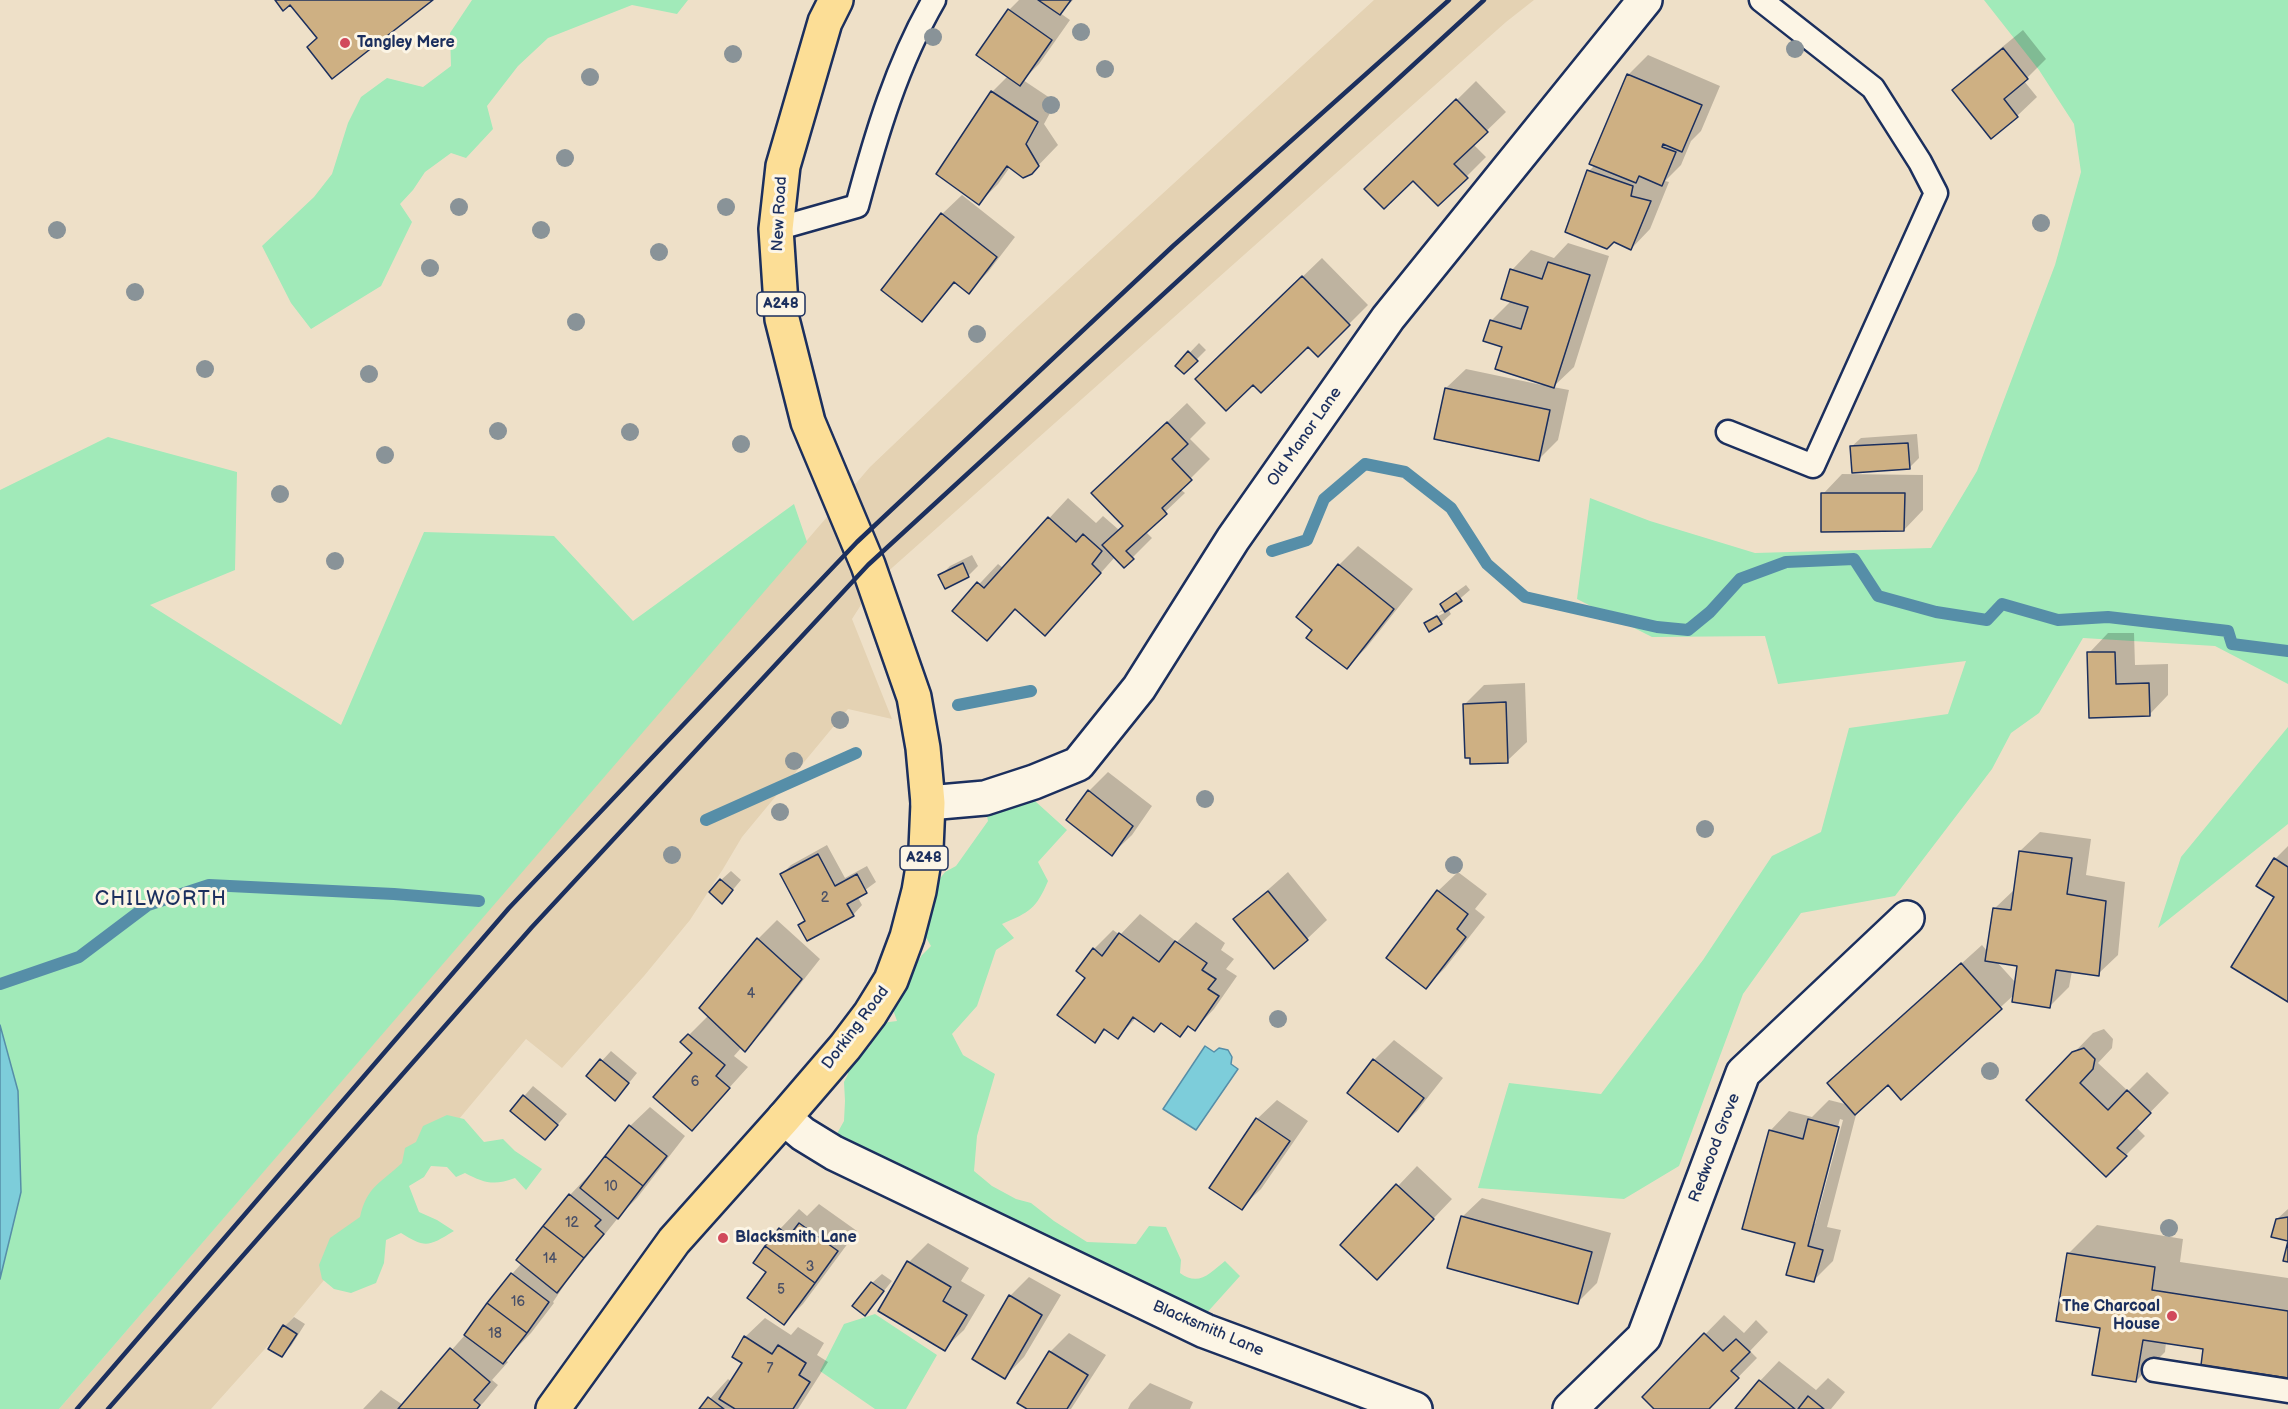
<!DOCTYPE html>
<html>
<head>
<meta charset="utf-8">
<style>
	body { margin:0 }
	canvas { display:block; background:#eee0c8 }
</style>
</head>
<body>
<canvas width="2288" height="1409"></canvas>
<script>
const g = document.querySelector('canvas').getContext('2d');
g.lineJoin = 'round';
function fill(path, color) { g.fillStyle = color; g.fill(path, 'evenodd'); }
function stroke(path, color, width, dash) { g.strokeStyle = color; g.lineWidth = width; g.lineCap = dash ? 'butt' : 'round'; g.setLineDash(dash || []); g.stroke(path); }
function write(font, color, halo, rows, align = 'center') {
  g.font = font + ' "Balsamiq Sans",sans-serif'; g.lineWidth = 6; g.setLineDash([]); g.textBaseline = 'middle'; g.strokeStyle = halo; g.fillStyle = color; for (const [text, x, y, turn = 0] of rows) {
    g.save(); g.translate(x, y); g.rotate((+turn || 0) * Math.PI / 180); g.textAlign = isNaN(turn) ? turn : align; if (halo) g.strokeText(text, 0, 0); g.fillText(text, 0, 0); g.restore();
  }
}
fill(new Path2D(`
	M1374 0H1534L1506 22 875 583 852 619 892 719 848 709 742 837 723 869 690 920 644 976 562 1068 526 1039 289 1322 211 1409H59L870 467 1018 326Z`), '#e4d2b3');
fill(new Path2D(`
	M472 0H688L677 14 632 5 548 38 518 66 487 106 493 129 466 158 451 153 425 172 413 190 400 204 412 222 381 286 311 329 291 303 262 246 314 197 332 174 348 123 361 97 387 78 423 87 451 66 450 33Z
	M1984 0H2288V684L2215 646 2083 638 2039 713 2011 733 1992 769 1895 896 1801 913 1743 994 1679 1166 1624 1199 1478 1188 1509 1083 1601 1094 1703 960 1772 856 1821 832 1849 728 1948 714 1966 661 1778 684 1765 636 1652 637 1577 599 1590 498 1650 521 1755 553 1931 548 1977 471 2055 265 2081 172 2074 124 2039 70Z
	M108 437 237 472 235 570 150 605 341 725 424 532 554 536 633 621 794 504 807 542 59 1409H0V1279L21 1192 18 1091 0 1025V490Z
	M2288 727V824L2158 928 2181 857Z
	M1014 782 1067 830 1038 862 1048 881C1036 909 1030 912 1002 924L1014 938 996 950 977 1006 952 1034 963 1055 995 1074 977 1136 974 1171 992 1186 1016 1199 1031 1203 1054 1221 1087 1242 1136 1244 1149 1226 1166 1227 1181 1260 1180 1273C1199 1287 1210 1273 1225 1261L1240 1276 1204 1316 834 1139 844 1121 845 1101 844 1082 848 1074V1062L859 1050 869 1048 881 1023 897 1021 891 1004 922 955 931 946 918 924 932 889 945 872 956 866 988 821 984 801Z
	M447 1115 464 1119 484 1142 503 1139 515 1151 542 1169 526 1190 515 1178C494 1186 484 1183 465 1173L456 1177 447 1167 431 1166 424 1177 409 1186 419 1212 437 1220 454 1231C429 1246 426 1249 401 1233L386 1240 384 1263 376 1283 351 1293 334 1289 322 1279 319 1265 330 1238 360 1217C367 1186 381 1183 402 1163L405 1148 416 1142 423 1126Z
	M875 1314 937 1355 906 1409H875L820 1371 844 1324Z`), '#a1eab9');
const water = new Path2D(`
	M0 1025 18 1091 21 1192 0 1279Z
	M1205 1046 1214 1052 1219 1048 1228 1050 1232 1057 1231 1064 1238 1069 1196 1130 1163 1109Z`);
fill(water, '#7dcdda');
stroke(water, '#568ea8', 1.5);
fill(new Path2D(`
	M1019 0H1073L1060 13 1070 20 1039 64 1023 80 1056 102 1044 124 1058 145 1031 173 1010 167 998 184 979 203 992 92 1008 76 1009 10Z
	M2023 30 2046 59 2024 81 2037 97 2017 116 1954 90 1973 71Z
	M1648 55 1720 86 1701 131 1691 141 1681 165 1665 181 1669 182 1650 229 1631 249 1589 171 1595 165 1628 75Z
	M1476 81 1506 112 1473 144 1486 157 1467 176 1438 204 1413 178 1367 189Z
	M962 195 1015 237 988 272 969 292 956 282 922 320 942 214Z
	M1568 243 1609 256 1574 367 1553 387 1569 390 1558 440 1539 459 1446 388 1466 369 1542 385 1543 383 1504 346 1491 321 1512 300V270L1531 250 1554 258Z
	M1322 258 1368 305 1318 355 1308 345 1217 359Z
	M1199 343 1206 350 1184 372 1177 366Z
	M1187 403 1206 423 1190 439 1210 459 1180 489 1185 493 1145 531 1152 538 1124 566 1115 557 1064 614 1016 608 987 639 954 611 998 564 1003 568 1068 498 1096 523 1103 516 1119 530 1124 526 1113 474Z
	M1917 434 1919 458 1909 468 1851 447 1861 438Z
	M1842 474 1923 475V510L1904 530 1823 494Z
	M1358 546 1413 589 1366 648 1347 667 1315 630 1339 565Z
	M972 555 978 566 968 576H940L950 566Z
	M1466 585 1470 590 1448 609 1451 614 1441 623H1426L1445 608 1442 605 1452 595ZM1443 611 1444 613 1435 618V615Z
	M2108 633H2134L2135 665 2168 664V695L2149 715 2091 717 2089 653Z
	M1525 683 1527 742 1507 761 1465 704 1484 685Z
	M1108 772 1152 806 1132 835 1112 854 1089 791Z
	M2040 832 2091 839 2086 875 2125 882 2118 955 2098 974 2072 971 2069 987 2050 1006 2015 994 1901 1098 1888 1083 1857 1111 1827 1227 1841 1230 1833 1261 1813 1281 1797 1242 1770 1131 1789 1111 1812 1117 1829 1100 1849 1105 1829 1083 1982 945 1988 952 1994 909 2015 889 2020 851ZM1996 961 2019 964 2016 983ZM1840 1119 1843 1120 1815 1224H1812Z
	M827 845 845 878 867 866 876 882 857 896 862 905 853 915 800 925 806 919 782 874 791 865Z
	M2288 846V1000L2276 897 2275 859Z
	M731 871 741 880 731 892 721 880Z
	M1288 872 1327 920 1307 939 1235 919Z
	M1458 872 1487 894 1475 909 1485 917 1445 968 1426 987 1438 891Z
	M1140 914 1177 942 1196 922 1225 943 1221 950 1234 959 1226 969 1237 976 1214 1009 1195 1029 1190 1025 1180 1035 1162 1022 1154 1030 1137 1017 1118 1037 1106 1029 1094 1041 1088 978 1094 949 1113 930 1120 935Z
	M777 920 820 959 764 1030 745 1049 742 1047 734 1056 748 1067 692 1129 694 1053 682 1042 709 1015 758 939Z
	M2104 1029 2113 1039 2112 1048 2098 1063 2128 1091 2147 1072 2169 1093 2136 1127 2145 1136 2106 1175 2028 1100 2093 1033Z
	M1394 1040 1443 1078 1417 1111 1398 1130 1349 1093 1374 1060Z
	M611 1051 637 1073 624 1089 588 1076Z
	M533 1086 567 1114 554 1129 512 1110Z
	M1277 1100 1308 1121 1261 1189 1241 1208 1257 1119Z
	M650 1107 685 1136 637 1198 622 1213 567 1281 553 1302 554 1303 531 1333 505 1360 508 1362 492 1380 498 1385 484 1402 477 1409H363L381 1390 403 1405 465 1335 512 1274 522 1263 570 1195 589 1175 591 1177 630 1126Z
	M1417 1166 1452 1199 1396 1258 1342 1245Z
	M1482 1198 1611 1233 1597 1283 1577 1303 1462 1217Z
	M819 1204 857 1231 803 1304 784 1323 768 1272 780 1229 799 1209 807 1216Z
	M2288 1209V1239L2277 1219Z
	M2097 1225 2183 1239 2180 1262 2288 1278V1376L2204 1348 2166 1342 2165 1352 2136 1381 2068 1254Z
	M928 1243 969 1268 961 1281 985 1295 964 1330 944 1349 909 1262Z
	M882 1274 892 1281 865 1314 872 1283Z
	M1029 1277 1061 1295 1024 1357 1005 1377 1010 1296Z
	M1724 1315 1744 1333 1756 1320 1768 1332 1750 1351 1757 1358 1707 1409H1656L1644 1397Z
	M294 1317 305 1324 291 1346 282 1355 285 1326Z
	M765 1318 791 1335 798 1327 824 1343 817 1355 828 1362 798 1409H701L728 1379 732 1382 744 1363 745 1337Z
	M1069 1333 1106 1355 1071 1409H1030L1050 1352Z
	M1779 1361 1816 1390 1828 1378 1845 1392 1831 1409H1737L1760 1381Z
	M1150 1383 1193 1402 1190 1409H1128L1131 1403Z`), '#0003');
stroke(new Path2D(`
	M1272 551 1307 540 1324 499 1365 464 1405 472 1451 508 1487 564 1525 597 1657 627 1688 630 1710 612 1740 579 1786 562 1854 559 1878 596 1936 612 1987 620 2002 604 2058 620 2108 617 2228 631 2232 644 2288 651
	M958 705 1031 691
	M706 820 856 753
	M0 984 79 957 148 905 209 885 394 894 479 901`), '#568ea8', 12);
const building = new Path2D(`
	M275 0H433L332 79 307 47 317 38 290 5 283 11Z
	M1038 0H1071L1060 15Z
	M1008 9 1052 40 1020 86 976 55Z
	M2003 48 2028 79 2004 99 2018 117 1991 139 1952 90Z
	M1627 74 1702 105 1682 152 1663 144 1662 147 1676 152 1662 186 1639 176 1636 183 1589 164Z
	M991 91 1038 122 1026 144 1039 166 1032 174 1023 178 1007 166 979 205 936 174Z
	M1456 99 1488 132 1454 164 1468 178 1438 206 1413 181 1384 209 1364 189Z
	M1587 170 1633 186 1631 196 1651 201 1631 250 1614 242 1607 249 1565 232Z
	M941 213 997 257 969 294 954 282 922 322 881 290Z
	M1548 262 1590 275 1554 388 1495 369 1502 347 1483 341 1490 320 1521 329 1528 307 1501 299 1510 269 1542 279Z
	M1302 276 1350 325 1318 357 1308 347 1261 393 1253 385 1226 411 1195 379Z
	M1188 351 1198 361 1184 374 1175 366Z
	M1445 388 1550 410 1539 461 1434 439Z
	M1167 422 1188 444 1172 459 1192 480 1162 508 1167 514 1126 551 1134 559 1124 568 1102 545 1123 526 1091 493Z
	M1908 443 1910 469 1852 473 1850 446Z
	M1821 493H1905L1904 531 1821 532Z
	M1048 517 1076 542 1083 534 1102 551 1092 564 1101 573 1045 636 1015 609 987 641 952 611 977 582 984 588Z
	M963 563 969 577 945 589 938 575Z
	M1338 564 1394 609 1347 669 1306 638 1312 630 1296 617Z
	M1456 593 1462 601 1445 612 1440 604Z
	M1437 616 1442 624 1429 632 1424 623Z
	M2087 652H2115L2116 684 2149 683 2150 716 2089 718Z
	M1506 702 1508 763 1470 764V758H1465L1463 704Z
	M1088 790 1133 826 1112 856 1066 820Z
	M2019 851 2072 858 2067 894 2106 901 2099 976 2056 970 2050 1008 2012 1002 2017 966 1985 961 1993 908 2011 910Z
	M818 854 835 886 857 874 867 893 847 904 854 916 807 941 798 925 805 921 780 874Z
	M2274 858 2288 867V1002L2231 967 2274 897 2256 886Z
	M720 879 733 890 722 904 709 892Z
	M1437 890 1468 914 1457 929 1466 937 1426 989 1386 958Z
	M1268 891 1308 940 1274 969 1233 919Z
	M1119 933 1159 962 1175 941 1207 963 1202 970 1216 979 1208 989 1219 996 1195 1031 1188 1026 1180 1037 1161 1023 1154 1032 1133 1017 1118 1039 1104 1029 1095 1043 1057 1015 1085 978 1076 971 1093 948 1102 956Z
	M757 938 802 979 745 1052 699 1008Z
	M1961 963 2002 1009 1901 1100 1888 1085 1855 1115 1827 1083Z
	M688 1034 725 1065 716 1076 730 1088 692 1131 653 1097 692 1053 680 1042Z
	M2084 1048 2095 1059 2093 1069 2080 1083 2108 1110 2127 1090 2151 1113 2117 1148 2127 1156 2106 1177 2026 1100 2072 1052Z
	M600 1059 629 1083 615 1101 586 1076Z
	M1373 1059 1424 1098 1398 1132 1347 1093Z
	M523 1095 558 1125 545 1140 510 1111Z
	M1256 1118 1290 1141 1242 1210 1209 1188Z
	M1808 1119 1839 1127 1808 1246 1823 1250 1814 1282 1786 1275 1795 1243 1742 1229 1769 1130 1803 1139Z
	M629 1125 667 1156 643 1186 605 1156Z
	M605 1156 643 1186 618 1219 580 1188Z
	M1396 1184 1434 1219 1377 1280 1340 1245Z
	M569 1194 601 1220 595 1226 604 1234 584 1258 543 1226Z
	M1461 1216 1592 1252 1578 1304 1447 1268Z
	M2288 1217V1262L2283 1261 2288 1241 2271 1237 2276 1219Z
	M799 1223 838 1251 815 1283 765 1246 779 1228 789 1236Z
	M543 1226 584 1258 557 1293 516 1260Z
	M765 1246 815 1283 784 1325 747 1298 766 1272 753 1263Z
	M2067 1253 2155 1267 2152 1290 2288 1311V1378L2201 1365 2203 1349 2143 1340 2136 1382 2092 1375 2100 1328 2056 1321Z
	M907 1261 951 1287 943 1301 967 1315 945 1351 878 1311Z
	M511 1273 549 1302 527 1333 487 1303Z
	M871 1282 884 1291 865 1316 852 1306Z
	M1009 1295 1042 1315 1005 1379 972 1359Z
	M487 1303 527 1333 503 1364 464 1335Z
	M283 1325 297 1334 282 1357 268 1349Z
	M1704 1333 1723 1351 1736 1339 1750 1352 1731 1371 1739 1378 1709 1409H1654L1642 1397Z
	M744 1336 772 1354 778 1345 806 1363 799 1375 810 1382 793 1409H735L719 1399 742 1363 732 1357Z
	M450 1348 490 1382 474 1400 480 1405 477 1409H398Z
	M1049 1351 1088 1375 1067 1409H1027L1017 1403Z
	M1759 1380 1795 1409H1735Z
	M1808 1396 1824 1409H1798Z
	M708 1397 724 1409H699Z`);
fill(building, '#ceb083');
stroke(building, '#1b2f5e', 1.5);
const service = new Path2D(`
	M776 229 857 206C876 135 897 64 934 0
	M1728 432 1813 466 1936 193 1920 162 1873 88 1761 0
	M2154 1370 2288 1391`);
const minor = new Path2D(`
	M928 803 985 798 1034 782 1078 764 1139 688 1233 539 1388 318 1645 0
	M784 1118 803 1134 834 1153 1205 1331 1415 1409
	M1570 1409 1644 1337 1743 1073 1907 918`);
const primary = new Path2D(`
	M553 1409 674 1241 784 1118 845 1047 870 1014 891 980 907 937 919 891 926 849 928 803 923 748 914 697 868 565 808 422 782 319 776 229 783 166 825 22 836 0`);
stroke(service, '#1b2f5e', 27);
stroke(minor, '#1b2f5e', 38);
stroke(primary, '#1b2f5e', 38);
stroke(service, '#fcf5e5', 22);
stroke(minor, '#fcf5e5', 33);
stroke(primary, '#fcde96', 33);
stroke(new Path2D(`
	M77 1409 509 908 857 542 1173 246 1449 0
	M108 1409 532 927 868 565 1484 0`), '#1b2f5e', 4.5);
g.fillStyle = '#899398';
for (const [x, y] of [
	[1081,32],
	[933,37],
	[1795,49],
	[733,54],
	[1105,69],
	[590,77],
	[1051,105],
	[565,158],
	[459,207],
	[726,207],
	[2041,223],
	[57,230],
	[541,230],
	[659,252],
	[430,268],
	[135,292],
	[576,322],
	[977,334],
	[205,369],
	[369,374],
	[498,431],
	[630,432],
	[741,444],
	[385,455],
	[280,494],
	[335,561],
	[840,720],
	[794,761],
	[1205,799],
	[780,812],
	[1705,829],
	[672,855],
	[1454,865],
	[1278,1019],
	[1990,1071],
	[2169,1228]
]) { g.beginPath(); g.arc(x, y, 9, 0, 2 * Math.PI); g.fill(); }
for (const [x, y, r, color] of [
	[345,43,6,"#d1495b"],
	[723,1238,6,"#d1495b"],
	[2172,1316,6,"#d1495b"]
]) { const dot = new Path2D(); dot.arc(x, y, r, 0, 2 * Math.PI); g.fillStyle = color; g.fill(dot); stroke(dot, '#fcf5e5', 2); }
write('14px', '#484f67', null, [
	["2",825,898],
	["4",751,994],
	["6",695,1082],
	["10",611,1187],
	["12",572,1223],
	["14",550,1259],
	["3",810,1267],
	["5",781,1290],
	["16",518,1302],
	["18",495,1334],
	["7",770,1369]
]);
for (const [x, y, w] of [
	[781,304,48],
	[924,858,48]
]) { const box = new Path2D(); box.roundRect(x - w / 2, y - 12, w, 24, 4.5); g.fillStyle = '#fcf5e5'; g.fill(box); stroke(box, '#1b2f5e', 1.5); }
write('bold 15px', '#1b2f5e', null, [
	["A248",781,304],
	["A248",924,858]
]);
write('bold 16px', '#1b2f5e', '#fcf5e5', [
	["Tangley Mere",357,43],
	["Blacksmith Lane",735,1238],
	["The Charcoal",2160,1307,"right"],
	["House",2160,1325,"right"]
], 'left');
write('16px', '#1b2f5e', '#fcf5e5', [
	["New Road",780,214,-87],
	["Old Manor Lane",1305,437,-55],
	["Dorking Road",856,1028,-53],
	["Redwood Grove",1715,1148,-69],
	["Blacksmith Lane",1208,1329,23]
]);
g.letterSpacing = '1.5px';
write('20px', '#1b2f5e', '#fcf5e5', [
	["CHILWORTH",161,900]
]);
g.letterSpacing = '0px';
</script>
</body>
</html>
